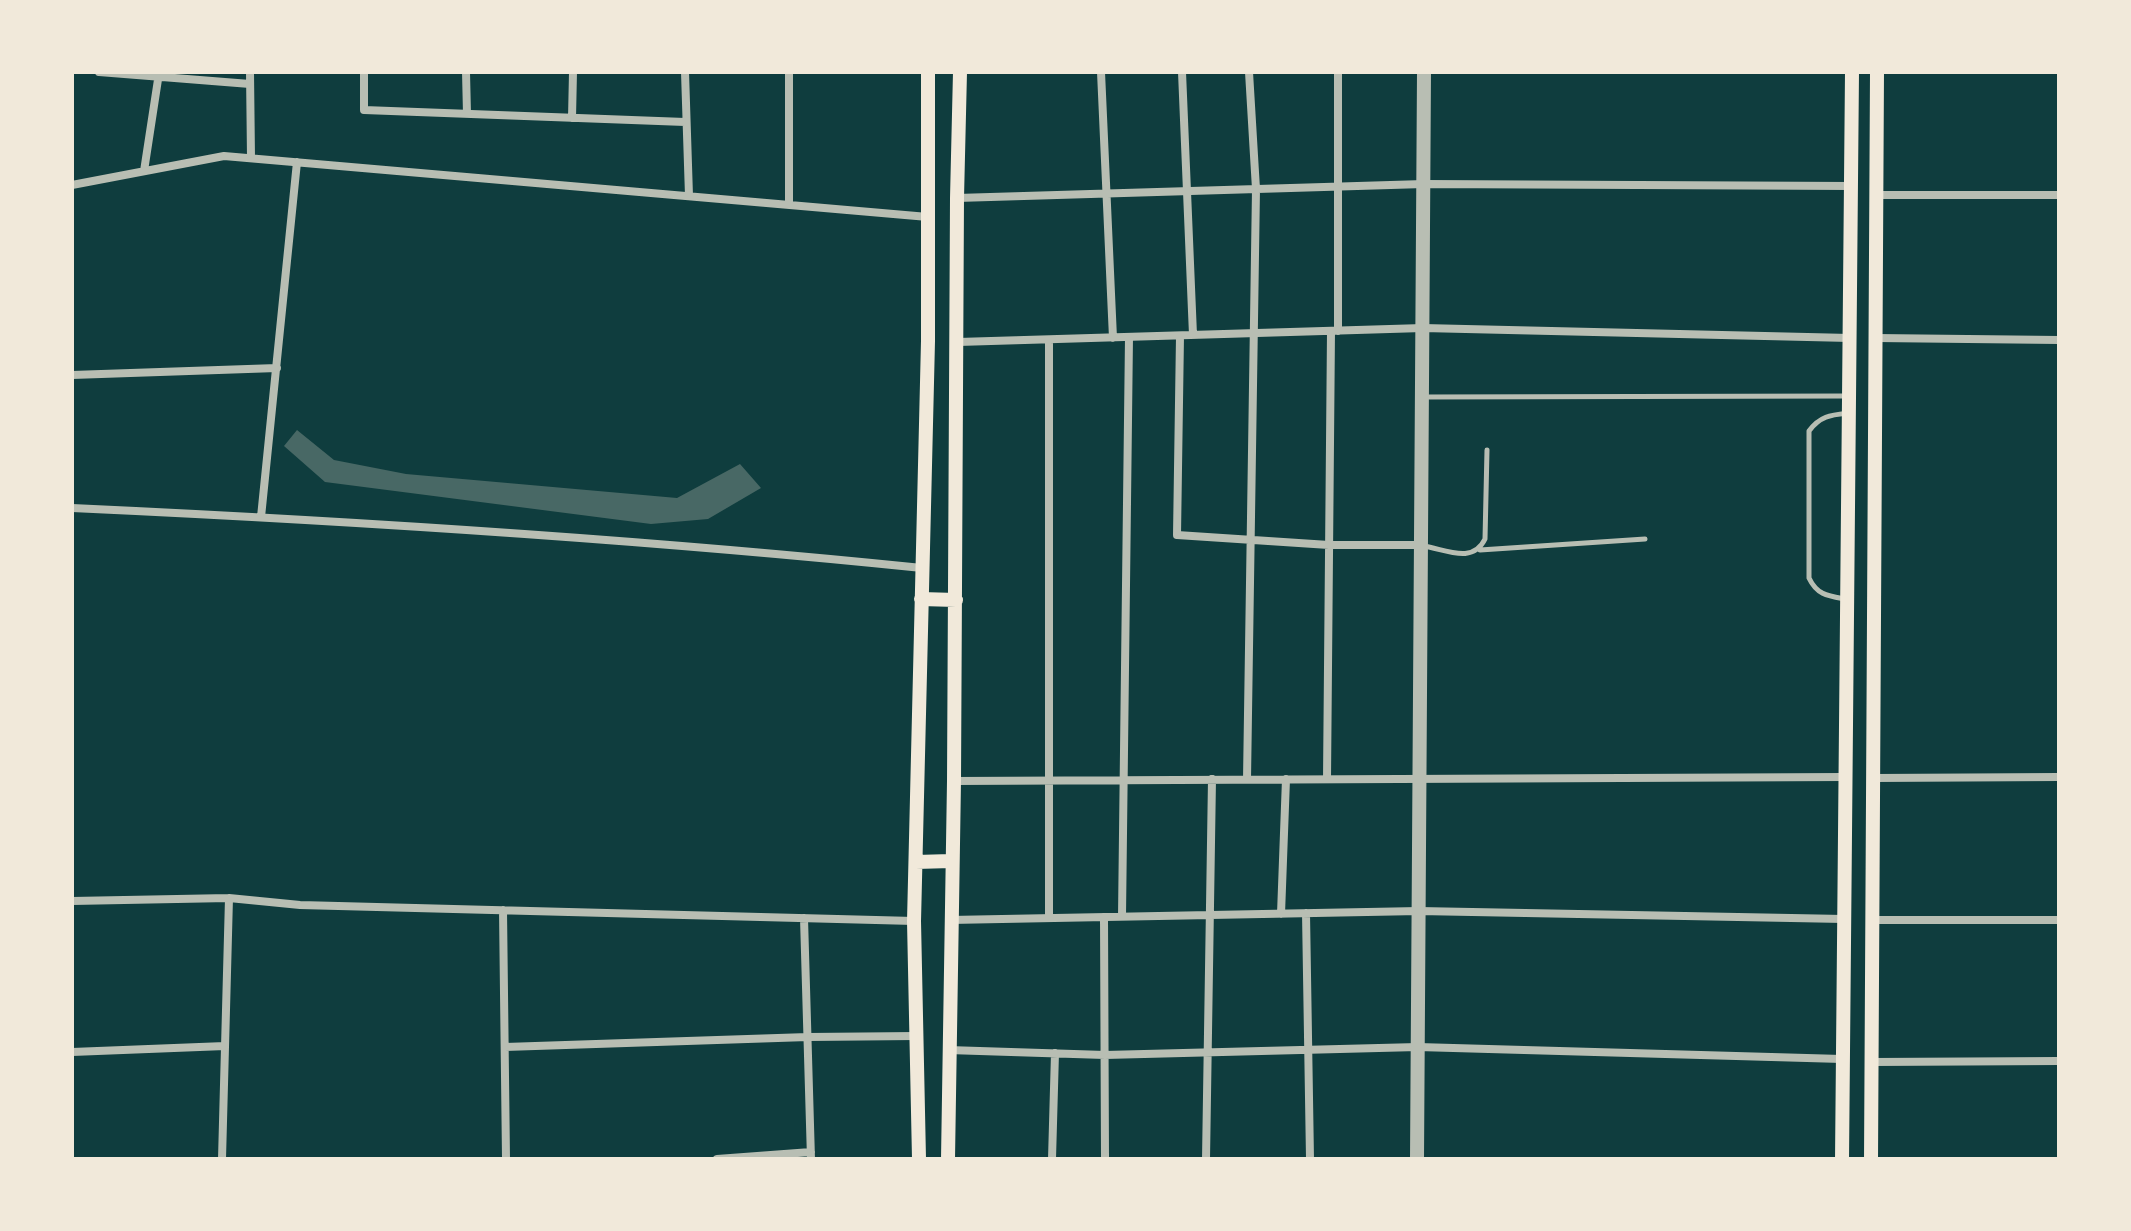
<!DOCTYPE html>
<html>
<head>
<meta charset="utf-8">
<style>
	body { margin:0 }
	#map { position:relative; width:2131px; height:1231px; overflow:hidden; background:#0f3d3e; font-family:"DejaVu Sans",sans-serif }
	canvas { display:block }
	.frame { position:absolute; inset:0; border:74px solid #f1e9da; pointer-events:none }
</style>
</head>
<body>
<div id="map">
<canvas width="2131" height="1231"></canvas>
<div class="frame"></div>
</div>
<script>
const g = document.querySelector('canvas').getContext('2d');
g.lineJoin = 'round';
function fill(path, color) { g.fillStyle = color; g.fill(path, 'evenodd'); }
function stroke(path, color, width, dash) { g.strokeStyle = color; g.lineWidth = width; g.lineCap = dash ? 'butt' : 'round'; g.setLineDash(dash || []); g.stroke(path); }
fill(new Path2D(`
	M297 430 334 460 406 474 677 498 740 464 761 488 708 519 651 524 325 482 284 446Z`), '#486865');
stroke(new Path2D(`
	M1424 397 1846 396
	M1424 546C1447 550 1473 564 1485 539L1487 450
	M1480 550 1645 539
	M1845 599C1828 596 1817 595 1809 578V431C1820 416 1831 415 1848 413`), '#b8beb3', 5);
stroke(new Path2D(`
	M99 72 250 84
	M250 72 251 158
	M364 72V110L685 122
	M466 72 467 114
	M685 72 689 196
	M789 72V205
	M1101 72 1113 338
	M1182 72 1193 335
	M1338 72V331
	M572 118 573 72
	M144 171 159 73
	M72 185 224 156 928 217
	M1877 195H2059
	M957 198 1424 184 1852 186
	M1180 336 1177 535 1329 545H1421
	M1876 338 2059 340
	M1049 340V918
	M958 342 1423 328 1850 338
	M72 375 277 368
	M72 508C356 521 639 539 922 568
	M261 517 297 162
	M1874 778 2059 777
	M1247 779 1256 189 1249 72
	M1327 779 1331 331
	M954 781 1845 777
	M72 901 229 898 300 905 914 921
	M503 910 506 1159
	M1306 913 1310 1159
	M1281 914 1286 779
	M1122 916 1129 337
	M1104 917 1105 1159
	M804 918 811 1159
	M950 920 1419 911 1844 919
	M1873 920H2059
	M505 1047 808 1037 916 1036
	M948 1050 1105 1055 1418 1047 1842 1059
	M72 1052 225 1046
	M1872 1062 2059 1061
	M222 1159 229 898
	M717 1159 811 1152
	M1052 1159 1055 1053
	M1206 1159 1212 779`), '#b8beb3', 8);
stroke(new Path2D(`
	M1417 1159 1424 72`), '#b8beb3', 14);
stroke(new Path2D(`
	M921 599 956 600
	M916 862 951 861
	M919 1159 914 921 928 341V72
	M948 1159 954 781 957 198 960 72
	M1842 1159 1852 72
	M1871 1159 1877 72`), '#f1e9da', 14);
</script>
</body>
</html>
